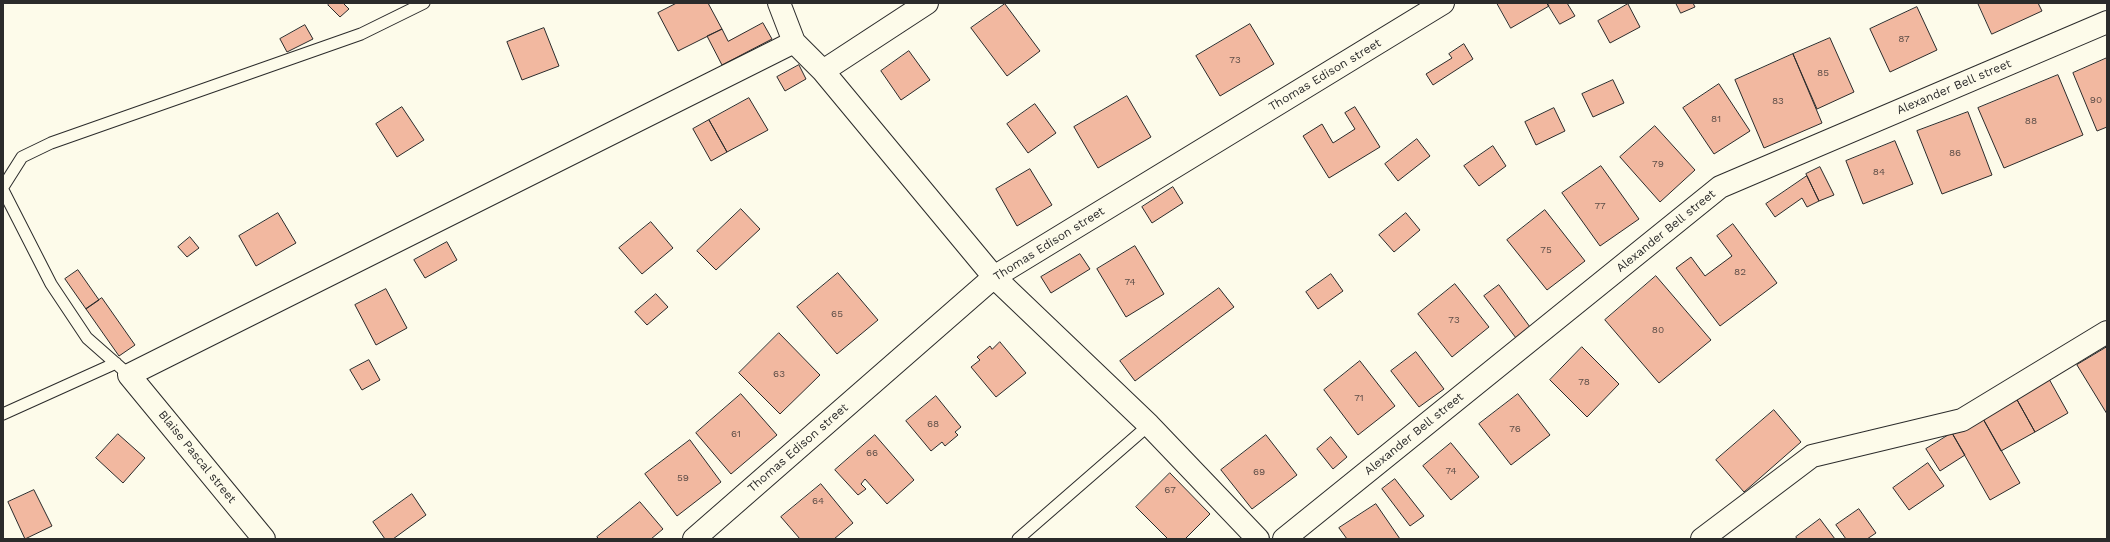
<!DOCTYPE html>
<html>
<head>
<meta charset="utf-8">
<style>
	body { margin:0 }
	#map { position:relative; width:2110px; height:542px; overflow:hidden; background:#fdfbea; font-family:"Work Sans",sans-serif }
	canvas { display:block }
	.frame { position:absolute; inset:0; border:4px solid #2b2b2b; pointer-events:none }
</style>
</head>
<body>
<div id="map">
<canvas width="2110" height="542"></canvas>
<div class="frame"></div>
</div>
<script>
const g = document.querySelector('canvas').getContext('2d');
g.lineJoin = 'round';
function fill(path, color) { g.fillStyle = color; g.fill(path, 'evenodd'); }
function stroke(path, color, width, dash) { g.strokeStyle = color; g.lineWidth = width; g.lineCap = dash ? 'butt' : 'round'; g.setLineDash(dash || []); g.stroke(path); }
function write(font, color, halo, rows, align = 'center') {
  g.font = font + ' "Work Sans",sans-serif'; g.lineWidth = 3; g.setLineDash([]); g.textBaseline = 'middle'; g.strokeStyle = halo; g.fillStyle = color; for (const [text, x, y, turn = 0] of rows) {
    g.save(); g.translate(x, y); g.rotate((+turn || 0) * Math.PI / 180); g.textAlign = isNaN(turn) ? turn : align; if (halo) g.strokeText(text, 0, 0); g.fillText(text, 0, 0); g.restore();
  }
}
const building = new Path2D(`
	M330 3H343L349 9 340 17 328 5Z
	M677 3H708L722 29 678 51 658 13Z
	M1497 3H1547L1549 6 1511 28Z
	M1547 3H1567L1575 16 1560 24Z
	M1676 3H1693L1695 7 1681 13Z
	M1978 3H2038L2042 11 1992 34Z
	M1005 4 1040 51 1007 76 971 28Z
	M1628 4 1640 27 1610 43 1598 21Z
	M1917 7 1937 50 1890 72 1870 29Z
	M763 23 772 39 722 65 707 36 722 29 728 41Z
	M1250 24 1274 64 1220 96 1196 56Z
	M305 25 313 39 287 52 280 39Z
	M544 28 559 66 522 80 507 42Z
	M1830 38 1854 92 1817 109 1793 54Z
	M1464 44 1473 59 1433 85 1426 74 1452 58 1449 54Z
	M909 51 930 80 901 100 881 71Z
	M1793 54 1822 123 1764 148 1735 80Z
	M2107 58V127L2097 131 2073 73Z
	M799 65 806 79 785 91 777 77Z
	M2058 75 2083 135 2004 168 1978 108Z
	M1613 80 1624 103 1593 117 1582 94Z
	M1719 84 1750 131 1714 154 1683 108Z
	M1127 96 1151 137 1098 168 1074 127Z
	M749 98 768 130 727 152 709 120Z
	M1035 104 1056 133 1028 153 1007 124Z
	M402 107 424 140 397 157 376 124Z
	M1355 107 1380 147 1329 178 1303 136 1322 124 1333 143 1355 129 1345 113Z
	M1554 108 1565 131 1536 145 1525 122Z
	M1968 112 1992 175 1942 194 1917 131Z
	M709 120 727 152 711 161 693 129Z
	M1655 126 1695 170 1660 202 1620 157Z
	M1417 139 1430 156 1398 181 1385 164Z
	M1895 141 1913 184 1863 204 1846 161Z
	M1493 146 1506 166 1479 186 1464 166Z
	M1601 166 1639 219 1600 246 1562 193Z
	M1820 167 1834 195 1819 201 1806 174Z
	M1030 169 1052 205 1017 226 996 189Z
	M1807 176 1819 201 1807 207 1802 198 1775 217 1766 204Z
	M1173 187 1183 203 1152 223 1142 207Z
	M741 209 760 229 716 270 697 251Z
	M1545 210 1585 261 1547 290 1507 240Z
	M278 213 296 243 256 266 239 236Z
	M1406 213 1420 230 1394 252 1379 235Z
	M651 222 673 248 642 274 619 248Z
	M1733 224 1777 283 1720 326 1676 268 1691 257 1705 276 1732 256 1717 236Z
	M190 237 199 248 187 257 178 247Z
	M447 242 457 260 425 278 414 260Z
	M1135 246 1164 294 1126 317 1097 269Z
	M1080 254 1090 269 1051 293 1041 277Z
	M78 270 99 300 86 309 65 279Z
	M838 273 878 320 837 354 797 307Z
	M1331 274 1343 291 1318 309 1306 292Z
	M1656 276 1711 340 1659 383 1605 320Z
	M1455 284 1489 327 1452 357 1418 314Z
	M1499 285 1530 327 1516 338 1484 296Z
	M1219 288 1234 307 1135 381 1120 361Z
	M386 289 407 328 376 345 355 305Z
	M656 294 668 307 647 325 635 312Z
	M102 298 135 345 119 356 86 309Z
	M779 333 820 375 780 414 739 373Z
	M1000 342 1026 373 996 397 971 367 980 360 977 357 990 346 992 349Z
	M1582 347 1619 384 1587 417 1550 380Z
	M2107 347V414L2077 365Z
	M1416 352 1444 389 1419 407 1391 371Z
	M369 360 380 380 362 390 350 370Z
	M1360 361 1395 406 1358 435 1324 390Z
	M2049 379 2068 413 2035 432 2016 398Z
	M741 394 777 435 731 474 696 433Z
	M1518 394 1550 435 1511 465 1479 424Z
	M936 396 961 427 955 432 958 435 945 446 942 442 931 451 906 421Z
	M2016 398 2035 432 2001 451 1982 417Z
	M1774 410 1801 442 1744 492 1716 460Z
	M1982 417 2020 483 1990 500 1952 433Z
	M1952 433 1965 455 1940 471 1926 449Z
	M118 434 145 458 123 483 96 458Z
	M875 435 914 480 887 504 865 479 861 484 866 489 858 495 835 470Z
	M1266 435 1297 475 1252 509 1221 470Z
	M1331 437 1347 457 1333 469 1317 449Z
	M690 440 721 482 677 516 645 474Z
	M1451 443 1479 477 1451 500 1423 466Z
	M1928 463 1944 486 1909 510 1893 488Z
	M1170 473 1210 514 1185 539H1168L1136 507Z
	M1395 479 1424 516 1410 526 1382 489Z
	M821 484 853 523 834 539H800L781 517Z
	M34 490 52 526 25 539 8 502Z
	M412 494 426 515 393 539H385L373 522Z
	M640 502 663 529 651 539H599L597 537Z
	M1376 504 1400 539H1347L1339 528Z
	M1859 509 1876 533 1867 539H1846L1836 525Z
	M1820 519 1835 539H1797L1796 537Z`);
fill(building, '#f2b8a0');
stroke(building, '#2b2b2b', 1);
const lane = new Path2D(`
	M3 187 22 157 51 143 361 34 424 3
	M3 190 51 284 87 338 129 375
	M3 414 116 363
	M1018 539 1149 425`);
const street = new Path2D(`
	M779 3 794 42 823 71 994 277 1149 425 1258 539
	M823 71 927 3
	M264 539 129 375 794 42
	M694 539 994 277 1443 3
	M1284 539 1720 187 2107 22
	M1702 539 1812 456 1962 420 2107 332`);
stroke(lane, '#2b2b2b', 13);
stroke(street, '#2b2b2b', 24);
stroke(lane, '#fdfbea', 11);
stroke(street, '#fdfbea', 22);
write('10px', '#5d4e48', null, [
	["87",1904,39],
	["73",1235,60],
	["85",1823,73],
	["90",2096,100],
	["83",1778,101],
	["81",1716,119],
	["88",2031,121],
	["86",1955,153],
	["79",1658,164],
	["84",1879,172],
	["77",1600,206],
	["75",1546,250],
	["82",1740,272],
	["74",1130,282],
	["65",837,314],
	["73",1454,320],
	["80",1658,330],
	["63",779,374],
	["78",1584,382],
	["71",1359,398],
	["68",933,424],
	["76",1515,429],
	["61",736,434],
	["66",872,453],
	["74",1451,471],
	["69",1259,472],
	["59",683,478],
	["67",1170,490],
	["64",818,501]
]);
write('12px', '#2b2b2b', '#fdfbea', [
	["Thomas Edison street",1325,75,-31],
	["Alexander Bell street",1954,87,-23],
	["Alexander Bell street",1666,231,-39],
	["Thomas Edison street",1049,244,-32],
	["Alexander Bell street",1414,434,-39],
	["Thomas Edison street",798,448,-41],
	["Blaise Pascal street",197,457,51]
]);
</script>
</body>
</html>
